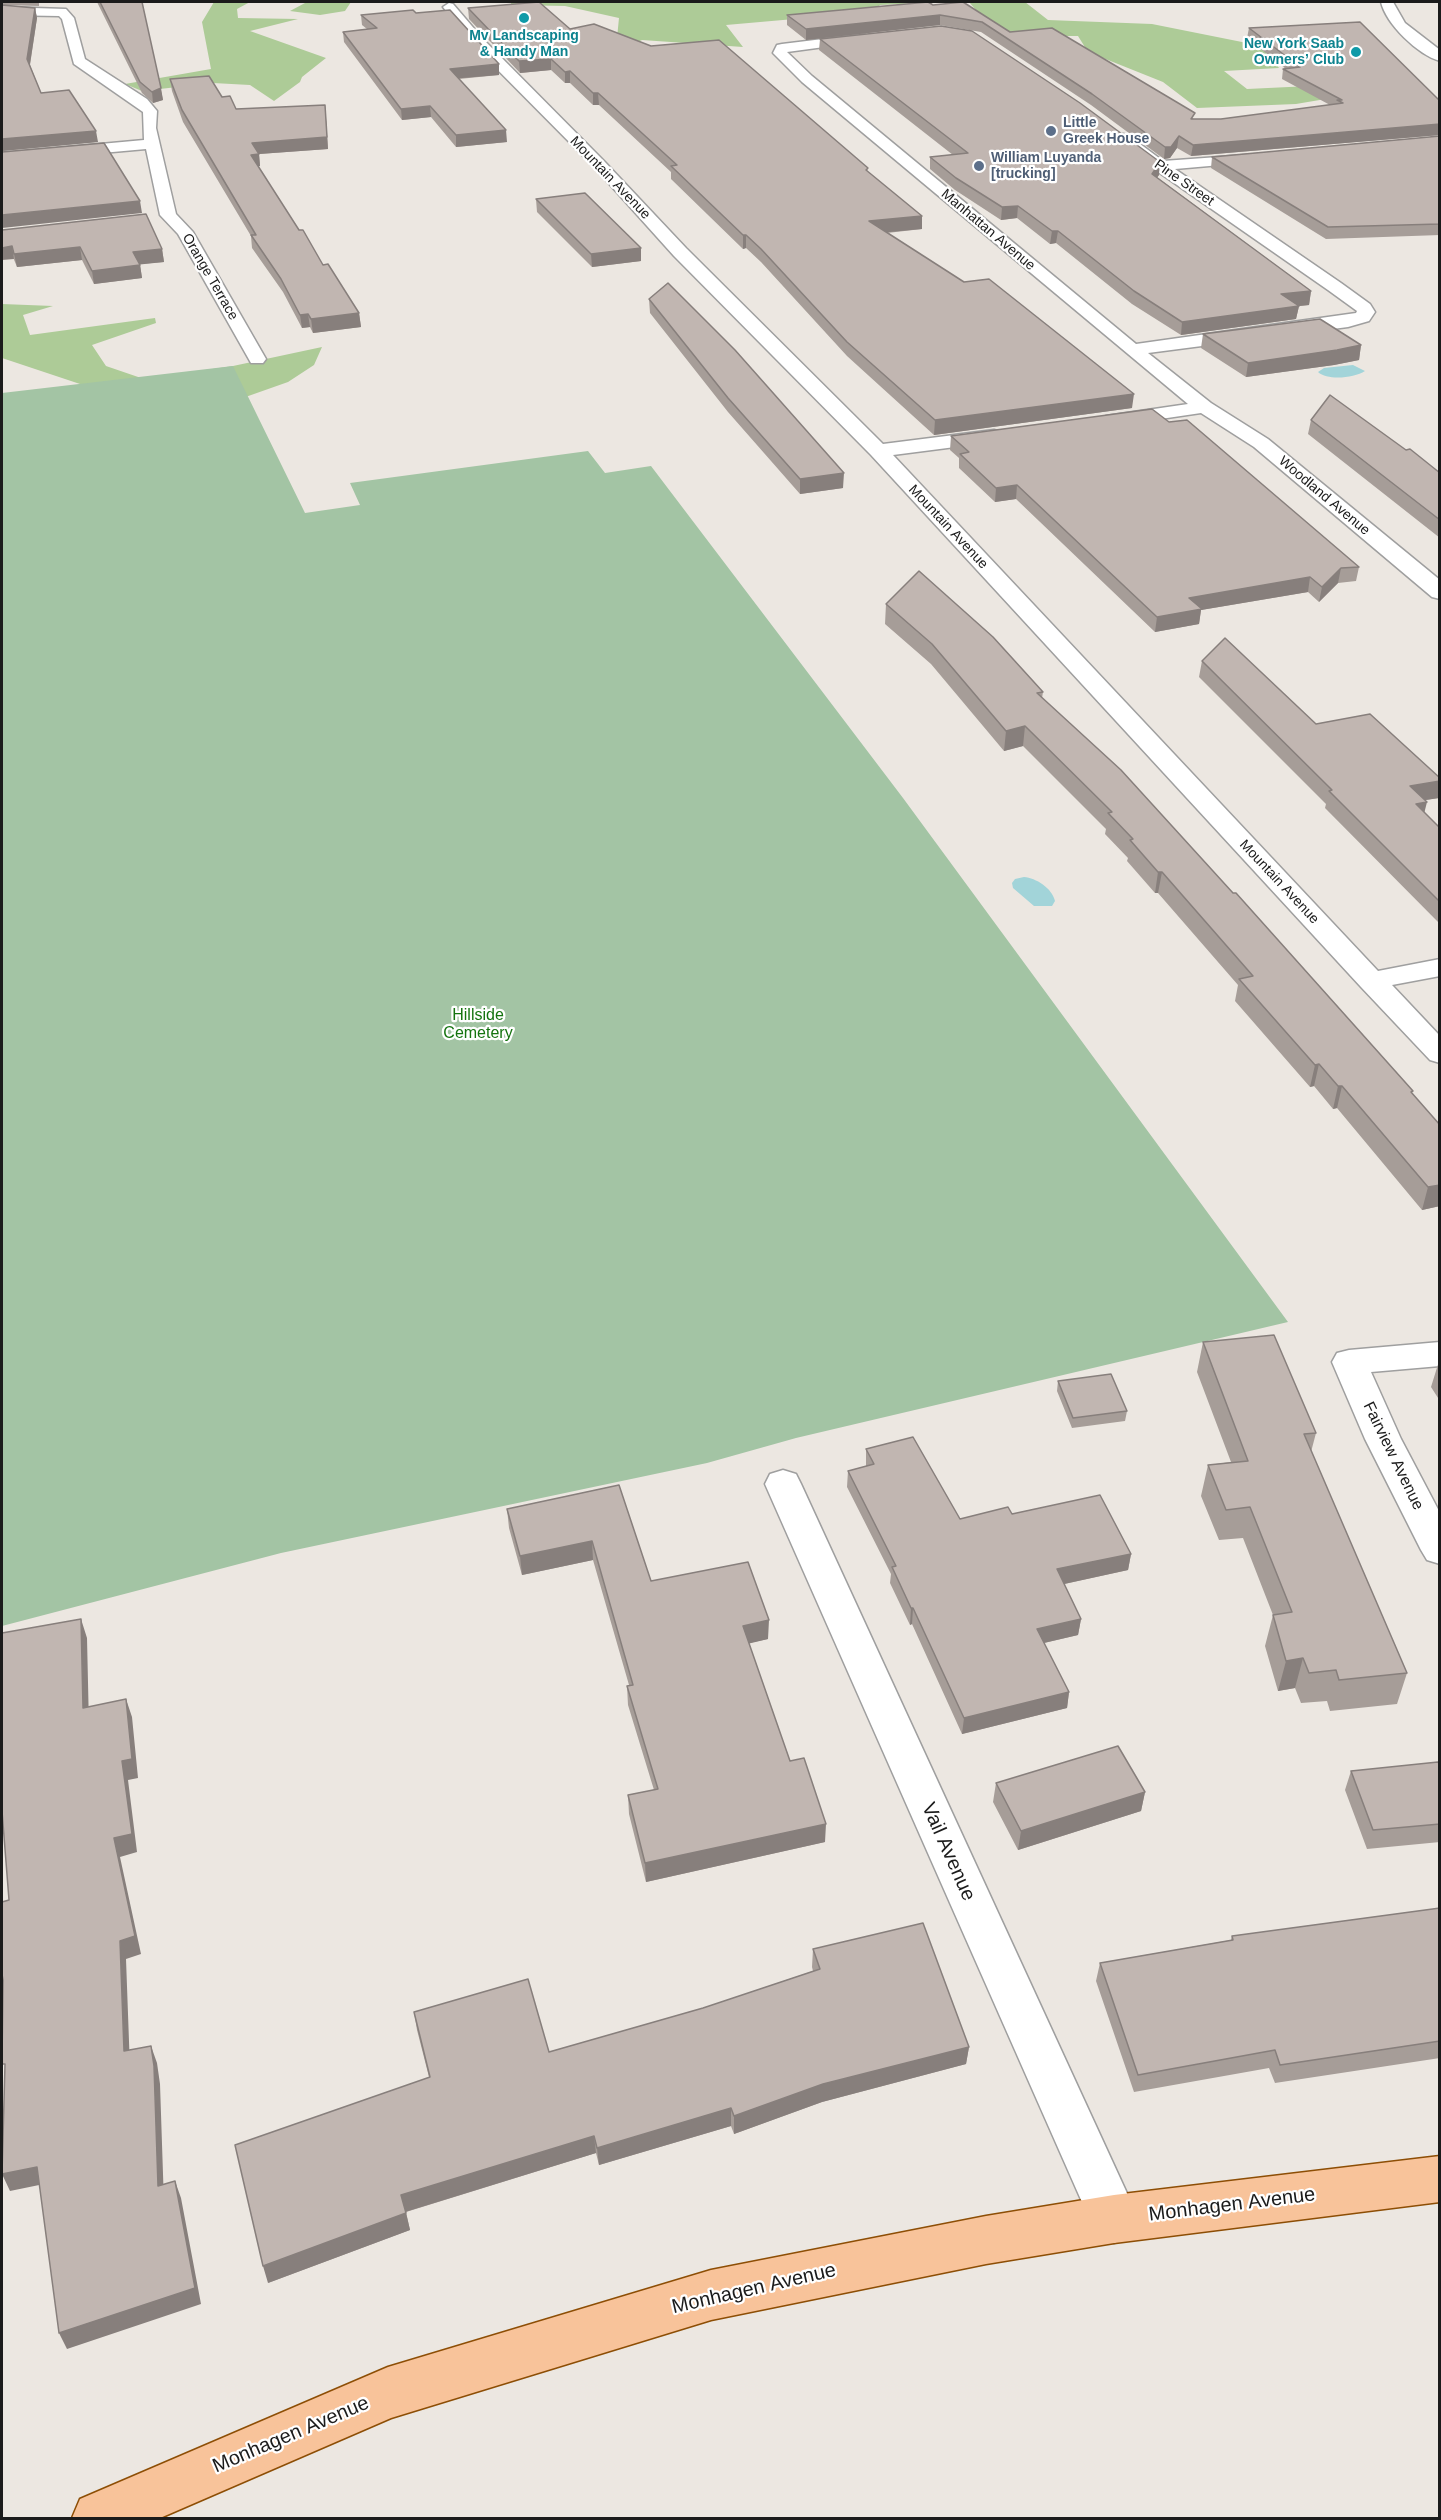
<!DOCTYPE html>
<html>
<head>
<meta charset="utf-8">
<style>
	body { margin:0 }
	#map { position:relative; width:1441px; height:2520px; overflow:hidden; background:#ece7e1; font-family:Helvetica,sans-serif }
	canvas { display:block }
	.frame { position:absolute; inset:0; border:3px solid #1b1b1b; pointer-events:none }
</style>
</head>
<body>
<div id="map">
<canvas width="1441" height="2520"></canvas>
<div class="frame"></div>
</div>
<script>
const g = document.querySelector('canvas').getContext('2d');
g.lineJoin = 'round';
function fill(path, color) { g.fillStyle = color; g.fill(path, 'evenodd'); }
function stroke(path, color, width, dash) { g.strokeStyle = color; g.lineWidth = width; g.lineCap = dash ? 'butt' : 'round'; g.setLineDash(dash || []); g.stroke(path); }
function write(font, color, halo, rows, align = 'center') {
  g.font = font + ' Helvetica,sans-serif'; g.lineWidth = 4.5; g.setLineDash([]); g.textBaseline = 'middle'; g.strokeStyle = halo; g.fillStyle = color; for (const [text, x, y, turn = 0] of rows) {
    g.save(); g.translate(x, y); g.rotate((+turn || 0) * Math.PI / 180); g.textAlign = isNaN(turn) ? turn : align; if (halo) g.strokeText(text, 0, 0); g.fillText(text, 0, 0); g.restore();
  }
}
fill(new Path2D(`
	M214 2H250L237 9 238 18 298 19 250 31 326 58 302 77 300 82 274 101 250 85 213 83 142 91 125 84 211 69 202 22Z
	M351 2 345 11 320 15 290 11 305 3Z
	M511 2H940L880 5 874 12 726 25 743 47 642 40 611 54 617 38 619 18 565 6 511 5Z
	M969 2H1025L1048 20 1152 24 1252 44 1346 46 1310 58 1275 62 1279 68 1224 71 1247 89 1352 84 1361 93 1296 104 1197 108 1163 82 1088 52 1078 36H987L990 26Z
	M2 304 53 306 23 315 30 335 155 318 156 323 92 345 106 366 144 379 233 366 322 347 314 365 288 382 237 400H128L2 358Z`), '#adcb97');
fill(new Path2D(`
	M233 366 305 513 360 505 350 483 588 451 605 473 651 466 903 798 1288 1322 796 1438 707 1463 281 1553 2 1626V393Z`), '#a3c4a4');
fill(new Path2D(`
	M1353 365 1365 371C1354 378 1328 381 1318 372L1324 368Z
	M1024 877C1036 878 1052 888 1055 901L1052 906H1034L1013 888 1012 883 1015 879Z`), '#a2d4d9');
const street = new Path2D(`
	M1381 2H1393L1405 23 1440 50V61C1418 55 1386 24 1381 2Z
	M449 3 453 4 483 39 604 161 686 248 883 444 994 430 1001 432 1004 436 1001 440 994 442 893 455 1378 971 1440 959V976L1392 985 1440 1036V1063L1430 1060 1361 987 871 455 674 256 594 167 473 45 443 7Z
	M2 7 66 9 74 18 85 59 147 99 157 111 156 128 176 214 193 232 266 359 263 363H251L178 234 160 215 146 149 2 162V153L144 140 143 112 74 64 62 19 59 16 2 15Z
	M864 34 871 38 869 41 787 52 812 76 1136 344 1356 313 1357 311 1328 290 1154 169 1116 138 1123 134 1128 135 1163 161 1260 154 1263 157 1255 162 1175 169 1341 283 1370 304 1375 312 1369 321 1348 327 1148 353 1211 403 1268 439 1440 580V599L1432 597 1254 447 1201 413 1113 426 1106 424 1103 420 1106 416 1188 404 802 82 773 53 777 45 782 44Z
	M1440 1342V1366L1371 1372 1401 1439 1440 1513V1564L1427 1560 1421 1550 1365 1439 1332 1362 1337 1353 1349 1350Z
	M783 1470 796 1474 801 1484 1131 2202 1138 2219 1131 2236 1114 2243 1097 2236 765 1484 770 1474Z`);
const primary = new Path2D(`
	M1440 2156V2202L1114 2243 986 2264 711 2320 391 2418 160 2518H72L80 2499 388 2367 711 2270 986 2216 1114 2195Z`);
stroke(street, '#9f9f9f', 3);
stroke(primary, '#8d4e05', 3);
fill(street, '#fff');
fill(primary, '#f8c39a');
fill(new Path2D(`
	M2 2H39V6L2 5 35 8 37 18 30 65 41 93 98 142 2 151V152Z
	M97 2H142L163 100 153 103 142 93Z
	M933 5 1010 32 1194 119H1221L1330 105 1282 79 1283 69H1286L1247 38 1249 28 1440 101V135L1191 156 1177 148 1170 158 1164 159 1091 105 981 32 940 25 806 40 787 25V15Z
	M468 8 570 29 868 168 867 171 922 216V229L887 233 1132 408 934 435 847 356 761 262 746 248 743 249 671 179V172L599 105H593L570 83H565L551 70 520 73 469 19Z
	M416 13 499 75 459 79 507 142 456 147 431 117 402 120 344 42 343 32 367 29 362 25 361 15Z
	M820 39 1159 175 1157 177 1311 291 1309 305 1299 306 1296 319 1181 335 1132 304 1056 243 1050 244 1017 218 1001 220 955 190 930 169V157L953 155 819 50Z
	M170 79 222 97 236 109 326 117 328 149 259 154 260 166H258L299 230 323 265 359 313 361 327 313 333 310 327 302 328 283 292 252 248 251 236 183 122 172 91Z
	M1440 136V235L1326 239 1211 168 1212 157Z
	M536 199 641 248V261L592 267 537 212Z
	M2 230 162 249 164 262 140 264 142 278 94 284 82 260 17 267Z
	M649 299 843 488 800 494 728 412 650 313Z
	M1203 334 1361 345 1359 360 1334 365 1246 377 1201 348Z
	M1311 420 1406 450 1440 473V538L1308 434Z
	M951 436 1359 567 1356 581 1338 583 1319 602 1308 592 1201 610 1199 624 1155 632 1016 499 995 502 959 468V458L950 450Z
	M886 604 1043 692 1042 698 1413 1094 1440 1206 1422 1210 1337 1108 1333 1109 1314 1086 1310 1087 1235 1001 1238 985 1158 893H1155L1127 861 1128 858 1105 834 1106 829 1023 746 1004 751 931 664 885 624Z
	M1202 661 1316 724 1440 778 1439 798 1425 800 1424 812 1440 828V924L1325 808 1326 804 1199 677Z
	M1203 1342 1316 1433 1311 1452 1407 1673 1397 1704 1330 1711 1327 1701 1301 1703 1295 1688 1278 1691 1265 1646 1273 1615 1243 1538 1219 1540 1201 1496 1208 1465 1231 1462 1197 1372Z
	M1440 1358V1401L1431 1387Z
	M1058 1381 1127 1411 1125 1421 1072 1428 1057 1391Z
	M866 1449 960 1519 1012 1514 1131 1554 1128 1570 1064 1584 1081 1619 1078 1635 1044 1643 1069 1692 1067 1708 962 1734 912 1624 910 1625 890 1583 891 1574 847 1487 848 1471 866 1466Z
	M619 1485 651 1581 768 1639 749 1643 790 1761 825 1842 646 1882 629 1814 628 1795 654 1790 628 1705 627 1686 629 1685 593 1560 522 1575 509 1528 507 1509Z
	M1440 1765V1842L1367 1849 1345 1790 1351 1771Z
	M996 1783 1145 1792 1141 1811 1018 1850 993 1802Z
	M1440 1908V2058L1275 2083 1269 2068 1134 2092 1096 1981 1100 1963 1231 1940 1232 1936Z
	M813 1949 969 2047 966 2064 822 2102 734 2134 731 2126 599 2165 596 2153 406 2212 410 2230 268 2283 429 2077 417 2030 414 2012 549 2052 703 2008 813 1971 812 1967Z`), '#a69d98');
fill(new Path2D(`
	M35 8 37 18 29 70 27 59Z
	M940 15V25L806 40V29Z
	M551 59V70L520 73 519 61Z
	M499 64V75L450 79V69Z
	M570 71V83H565V72Z
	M161 88 163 100 153 103 152 92Z
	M593 93H598L599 105H593Z
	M325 105 328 149 259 154 260 166 253 167 251 155 252 143Z
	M430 106 431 117 402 120 401 109Z
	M1440 124V135L1191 156 1193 145Z
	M506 130 507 142 456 147V135Z
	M96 131 98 142 2 151V152V139Z
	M1179 136 1177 148 1170 158 1164 159 1165 147Z
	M1160 162 1159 175 1151 186 1152 174Z
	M140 201 142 213 2 228V229V215Z
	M1018 206 1017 218 1001 220 1002 207Z
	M922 216V229L868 234 869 221Z
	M1052 231H1058L1056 243 1050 244Z
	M743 235H746V248L743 249Z
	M12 246 14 259 2 260V248Z
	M80 247 82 260 17 267 14 254Z
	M641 248V261L592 267 591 254Z
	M162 249 164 262 135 265 133 252Z
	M140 265 142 278 94 284 92 271Z
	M1311 291 1309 305 1299 306 1296 319 1181 335 1182 322 1281 294Z
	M359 313 361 327 313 333 311 319Z
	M308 314 310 327 302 328 300 315Z
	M1361 345 1359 360 1334 365 1246 377 1248 363Z
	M1134 394 1132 408 934 435 935 420Z
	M844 473 843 488 800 494V479Z
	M1017 485 1016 499 995 502 996 488Z
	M1341 568 1338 583 1319 602 1322 587Z
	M1310 577 1308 592 1201 610 1199 624 1155 632 1157 617 1189 598Z
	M1025 726 1023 746 1004 751 1006 731Z
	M1440 781 1439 798 1406 803 1410 786Z
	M1427 802 1423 818 1416 804Z
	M1158 872H1162L1158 893H1155Z
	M1319 1064 1314 1086 1310 1087 1315 1065Z
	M1338 1086H1342L1337 1108 1333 1109Z
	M1440 1185V1206L1422 1210 1428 1187Z
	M592 1541 593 1560 522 1575 520 1556Z
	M1131 1554 1128 1570 1055 1586 1057 1569Z
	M911 1608H913L912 1624 910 1625Z
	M81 1619 87 1638 89 1727 83 1708Z
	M1081 1619 1078 1635 1035 1645 1037 1629Z
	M769 1620 768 1639 743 1645V1626Z
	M1303 1658 1295 1688 1278 1691 1286 1661Z
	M1069 1692 1067 1708 962 1734 964 1718Z
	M126 1699 132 1717 138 1778 128 1780 137 1852 120 1857 141 1954 126 1959 130 2069 124 2051 120 1941 114 1838 122 1761Z
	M1145 1792 1141 1811 1018 1850 1021 1831Z
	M826 1824 825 1842 646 1882 645 1863Z
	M151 2046 157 2063 160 2084 164 2204 158 2186Z
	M969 2047 966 2064 822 2102 734 2134V2116L823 2084Z
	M731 2108V2126L599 2165 597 2148Z
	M594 2136 596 2153 405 2212 401 2195Z
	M37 2167 44 2184 10 2191 2 2174Z
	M175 2181 181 2198 201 2304 67 2349 59 2333Z
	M406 2213 410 2230 268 2283 263 2266Z`), '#877f7c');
const building = new Path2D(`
	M100 2H142L161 88 152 92 140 82Z
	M539 2 570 29 594 24 651 46 719 40 868 168 866 170 922 216 869 221 964 282 989 279 1134 394 935 420 847 342 761 249 746 235H743L671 166 677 165 598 93H593L570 71 565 72 551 59 519 61 468 8Z
	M928 2 933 5 963 2 1010 32 1052 28 1195 113 1191 119H1221L1343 103 1337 100H1342L1283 69 1300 67 1249 28 1360 22 1440 101V124L1193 145 1179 136 1171 147H1165L1092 94 982 22 940 15 806 29 787 15Z
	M2 5 35 8 27 59 41 93 69 90 96 131 2 139Z
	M413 10 416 13 450 10 499 64 450 69 506 130 456 135 430 106 401 109 343 32 377 28 361 15Z
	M941 26 972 31 1080 103 1160 162 1152 174 1311 291 1281 294 1299 306 1182 322 1134 291 1058 231H1052L1018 206 1002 207 956 178 930 157 968 153 820 39Z
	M209 76 222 97 230 96 236 109 325 105 327 137 252 143 259 154 251 155 299 230H303L323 265 328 264 359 313 311 319 308 314 300 315 281 279 251 235H256L182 110 170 79Z
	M1440 136V224L1328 227 1212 157Z
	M104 143 140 201 2 215V152Z
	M585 193 641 248 591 254 536 199Z
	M146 214 162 249 133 252 140 265 92 271 80 247 14 254 12 246 2 248V230Z
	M668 283 735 350 844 473 800 479 728 398 649 299Z
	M1320 319 1361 345 1337 350 1248 363 1203 334Z
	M1330 395 1406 450 1410 449 1440 473V520L1311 420Z
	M1152 409 1169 422 1187 420 1359 567 1341 568 1322 587 1310 577 1189 598 1202 609 1157 617 1017 485 996 488 960 454 969 452 951 436Z
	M919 571 993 637 1043 692 1037 693 1121 770 1233 893H1236L1413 1091 1411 1092 1440 1125V1185L1428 1187 1342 1086H1338L1319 1064 1315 1065 1239 979 1253 976 1162 872H1158L1130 840 1133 839 1108 813 1112 812 1025 726 1006 731 932 644 886 604Z
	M1225 638 1316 724 1370 714 1440 778V781L1410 786 1427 802 1416 804 1440 828V902L1329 791 1332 790 1202 661Z
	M1274 1335 1316 1433 1304 1434 1407 1673 1339 1680 1336 1670 1309 1673 1303 1658 1286 1661 1273 1615 1292 1612 1250 1507 1226 1510 1208 1465 1248 1461 1203 1342Z
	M1111 1374 1127 1411 1073 1418 1058 1381Z
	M913 1437 960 1519 1008 1507 1012 1514 1100 1495 1131 1554 1057 1569 1081 1619 1037 1629 1069 1692 964 1718 913 1608H911L892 1567 896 1566 848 1471 874 1464 866 1449Z
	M619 1485 651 1581 748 1562 769 1620 743 1626 790 1761 804 1758 826 1824 645 1863 628 1795 658 1789 627 1686 633 1685 592 1541 520 1556 507 1509Z
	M81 1619 83 1708 126 1699 132 1759 122 1761 132 1834 114 1838 135 1936 120 1941 124 2051 151 2046 154 2066 158 2186 175 2181 195 2288 59 2333 37 2167 2 2174 5 2064H2L3 1980 2 1974V1902L9 1900 2 1811V1633Z
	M1118 1746 1145 1792 1021 1831 996 1783Z
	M1438 1762 1440 1765V1824L1373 1830 1351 1771Z
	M1440 1908V2041L1280 2065 1275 2050 1138 2075 1100 1963 1233 1940 1232 1936Z
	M923 1923 969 2047 823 2084 734 2116 731 2108 597 2148 594 2136 401 2195 406 2213 263 2266 235 2145 430 2077 414 2012 528 1979 549 2052 703 2008 820 1969 813 1949Z`);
fill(building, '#c1b6b1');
stroke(building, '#877f7c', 1.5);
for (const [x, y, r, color] of [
	[524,18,6,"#0f9aa8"],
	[1356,52,6,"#0f9aa8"],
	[1051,131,6,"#5c6f8a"],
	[979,166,6,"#5c6f8a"]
]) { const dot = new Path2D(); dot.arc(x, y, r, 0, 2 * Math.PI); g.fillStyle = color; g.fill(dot); stroke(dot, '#fff', 2); }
write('bold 14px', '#0d838f', '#fff', [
	["Mv Landscaping",524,36],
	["& Handy Man",524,52],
	["New York Saab",1344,44,"right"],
	["Owners’ Club",1344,60,"right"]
]);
write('bold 14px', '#4e5e75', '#fff', [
	["Little",1063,123],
	["Greek House",1063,139],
	["William Luyanda",991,158],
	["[trucking]",991,174]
], 'left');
write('14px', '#1b1b1b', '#fff', [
	["Mountain Avenue",610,178,46],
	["Pine Street",1184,183,35],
	["Manhattan Avenue",988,230,40],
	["Orange Terrace",210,277,60],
	["Woodland Avenue",1324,496,40],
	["Mountain Avenue",948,527,47],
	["Mountain Avenue",1279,882,47]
]);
write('16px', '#14730f', '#fff', [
	["Hillside",478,1016],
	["Cemetery",478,1034]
]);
write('16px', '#1b1b1b', '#fff', [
	["Fairview Avenue",1393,1456,64]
]);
write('20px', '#1b1b1b', '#fff', [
	["Vail Avenue",948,1852,66],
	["Monhagen Avenue",1232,2205,-7],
	["Monhagen Avenue",754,2289,-13],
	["Monhagen Avenue",291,2435,-23]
]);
</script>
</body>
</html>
